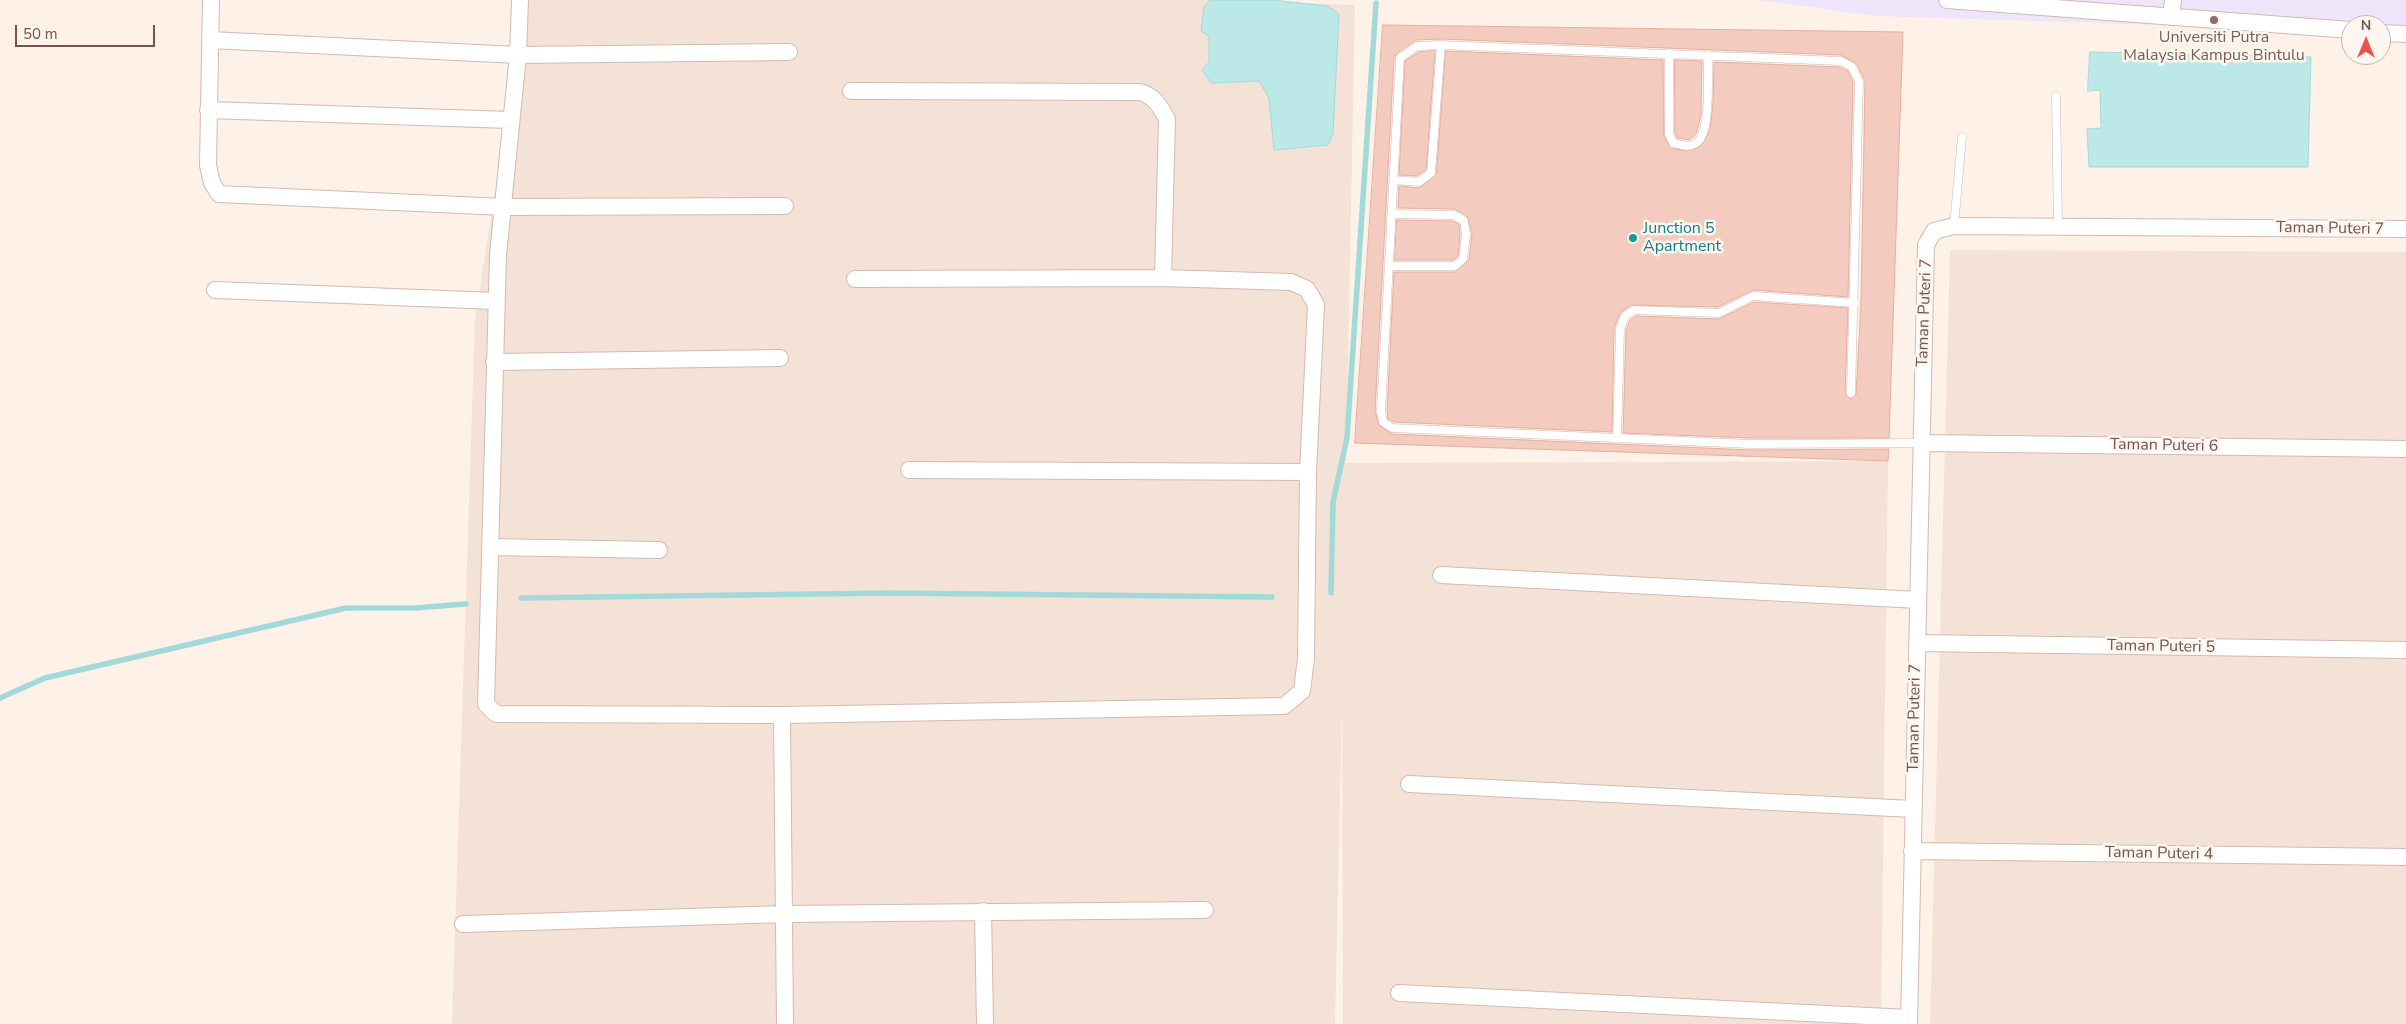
<!DOCTYPE html>
<html>
<head>
<meta charset="utf-8">
<style>
	body { margin:0 }
	#map { position:relative; width:2406px; height:1024px; overflow:hidden; background:#fdf1e8; font-family:"Nunito Sans",sans-serif }
	canvas { display:block }
	.north { position:absolute; left:2341px; top:15px; width:50px; height:50px; box-sizing:border-box; background:#fff6ef; border:1px solid #c9b5ad; border-radius:50%; rotate:0deg; font-size:14px; font-weight:700; line-height:20px; text-align:center; color:#79534b }
	.north::after { content:''; display:block; margin:auto; width:18px; height:22px; background:#e9534b; clip-path:polygon(50% 0,100% 100%,50% 72%,0 100%) }
	.scale { position:absolute; left:15px; top:25px; width:140px; height:22px; box-sizing:border-box; border:2px solid #79534b; border-top:0; padding-left:6px; font-size:15px; line-height:18px; white-space:nowrap; color:#79534b; -webkit-text-stroke:4px #fff6ef; paint-order:stroke }
</style>
</head>
<body>
<div id="map">
<canvas width="2406" height="1024"></canvas>
<div class="north">N</div>
<div class="scale">50 m</div>
</div>
<script>
const g = document.querySelector('canvas').getContext('2d');
g.lineJoin = 'round';
function fill(path, color) { g.fillStyle = color; g.fill(path, 'evenodd'); }
function stroke(path, color, width, dash) { g.strokeStyle = color; g.lineWidth = width; g.lineCap = dash ? 'butt' : 'round'; g.setLineDash(dash || []); g.stroke(path); }
function write(font, color, halo, rows, align = 'center') {
  g.font = font + ' "Nunito Sans",sans-serif'; g.lineWidth = 5; g.setLineDash([]); g.textBaseline = 'middle'; g.strokeStyle = halo; g.fillStyle = color; for (const [text, x, y, turn = 0] of rows) {
    g.save(); g.translate(x, y); g.rotate((+turn || 0) * Math.PI / 180); g.textAlign = isNaN(turn) ? turn : align; if (halo) g.strokeText(text, 0, 0); g.fillText(text, 0, 0); g.restore();
  }
}
fill(new Path2D(`
	M525 0H1224L1355 5 1346 463 1888 461 1881 1024H1343L1342 703 1335 1024H452L475 319Z
	M1950 250 2406 252V1024H1930Z`), '#f5e2d6');
fill(new Path2D(`
	M1759 0H2406V33L2381 25H2351V31L1876 16Z`), '#eee5fa');
const water = new Path2D(`
	M1210 0H1272L1328 6 1339 14 1333 134 1328 145 1274 150 1269 98 1259 81 1211 83 1202 70 1209 62V36L1201 31 1204 7Z
	M2090 52 2311 57 2308 167H2089L2087 129 2101 128 2100 90 2088 91Z`);
fill(water, '#bce8e7');
stroke(water, '#a1dad9', 1);
stroke(new Path2D(`
	M1331 593 1333 502 1347 438 1376 3
	M521 598 889 593 1272 597
	M0 698 45 678 346 608H415L466 604`), '#a1dad9', 5.5);
const building = new Path2D(`
	M1383 25 1903 32 1889 438H1750L1623 433 1626 330 1630 320 1636 316 1719 319 1754 302 1848 308 1845 393 1850 399 1856 395 1861 303 1865 81 1857 64 1841 55 1441 39 1416 40 1397 53 1394 58 1375 411 1379 425 1392 434 1750 450 1889 449 1888 461 1355 443Z
	M1435 51 1426 170 1417 176 1399 175 1405 61 1419 52Z
	M1446 51 1663 60 1664 136 1670 148 1685 151 1700 147 1710 130 1713 103 1714 62 1839 67 1848 71 1853 82 1848 297 1753 290 1718 307 1631 305 1620 313 1614 329 1612 432 1394 422 1388 419 1387 411 1394 272H1455L1469 260 1472 234 1467 216 1454 209 1398 208 1399 186 1419 188 1436 175Z
	M1675 60 1702 61 1701 115 1696 134 1689 140 1677 138 1675 133Z
	M1397 220 1452 221 1459 224 1460 235 1458 256 1453 260H1395Z`);
fill(building, '#f3cbbf');
stroke(building, '#e7ae9f', 1);
const lane = new Path2D(`
	M1669 53V134L1673 143C1681 145 1689 148 1696 143 1712 134 1707 73 1708 55
	M2056 96 2058 226
	M1394 180 1419 182 1431 173 1441 45
	M1954 226 1962 137
	M1389 266H1455L1463 259 1466 235 1464 221 1454 215 1392 214
	M1851 393 1859 81 1852 67 1841 61 1441 45 1417 46 1400 58 1381 411 1383 422 1392 428 1750 444 1921 443
	M1617 439 1620 329 1625 316 1634 310 1719 313 1753 296 1855 303`);
const street = new Path2D(`
	M211 0 208 165 212 183 219 194 504 207 785 206
	M520 0 518 55 498 255 486 704 496 714 782 715 1284 706 1302 691 1306 658 1308 472 1316 305 1307 289 1291 282 1163 278 855 279
	M1947 0 2351 30
	M2171 17 2173 0
	M2381 33 2406 34
	M210 40 518 55 789 52
	M851 91 1140 92C1154 96 1160 106 1167 119L1163 278
	M208 110 510 120
	M215 290 496 301
	M494 362 780 358
	M1921 443 2406 449
	M909 470 1308 472
	M490 547 659 550
	M1441 575 1918 600
	M1917 643 2406 650
	M782 715 785 1024
	M1409 784 1913 809
	M1912 851 2406 857
	M983 911 985 1024
	M463 924 785 914 1205 910
	M1399 993 1909 1018
	M1909 1024 1926 245 1934 231 1954 226 2406 229`);
stroke(lane, '#d3bab0', 9);
stroke(street, '#d3bab0', 18);
stroke(lane, '#fff', 8);
stroke(street, '#fff', 16);
for (const [x, y, r, color] of [
	[2214,20,5,"#8d6e63"],
	[1633,238,5,"#0f9aa8"]
]) { const dot = new Path2D(); dot.arc(x, y, r, 0, 2 * Math.PI); g.fillStyle = color; g.fill(dot); stroke(dot, '#fff6ef', 2); }
write('16px', '#785e54', '#fff6ef', [
	["Universiti Putra",2214,38],
	["Malaysia Kampus Bintulu",2214,56]
]);
write('16px', '#0d838f', '#fff6ef', [
	["Junction 5",1643,229],
	["Apartment",1643,247]
], 'left');
write('16px', '#79534b', '#fff6ef', [
	["Taman Puteri 7",2330,229,1],
	["Taman Puteri 7",1925,313,-88],
	["Taman Puteri 6",2164,446,1],
	["Taman Puteri 5",2161,647,1],
	["Taman Puteri 7",1915,718,-89],
	["Taman Puteri 4",2159,854,1]
]);
</script>
</body>
</html>
